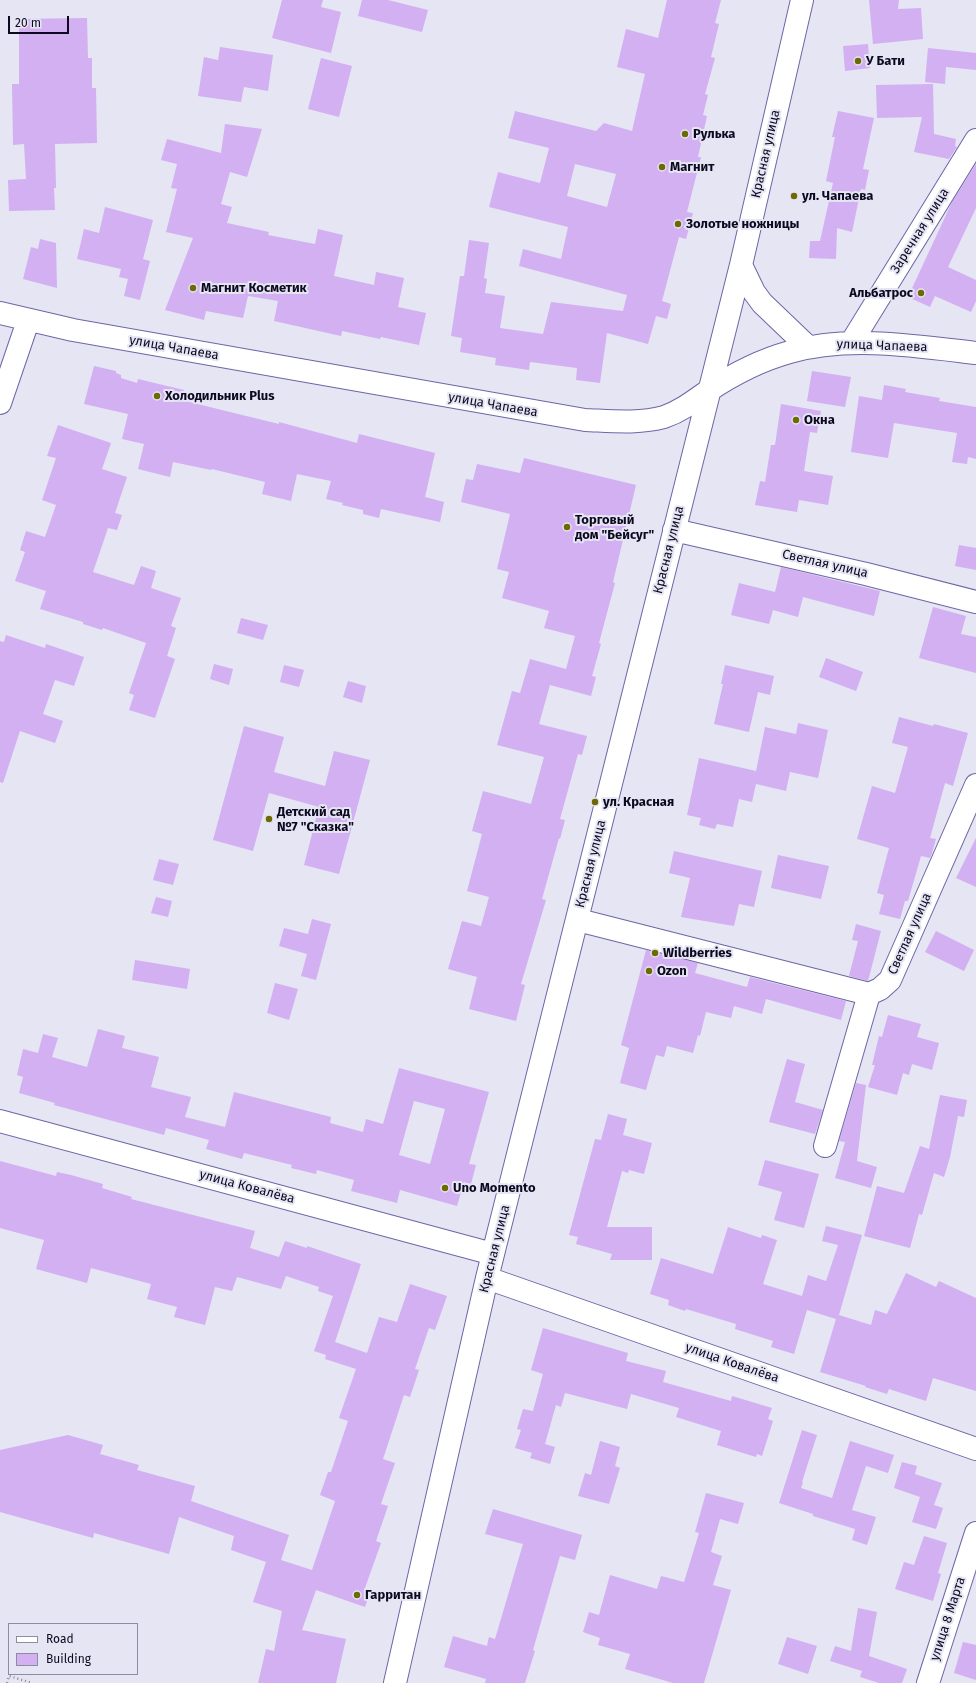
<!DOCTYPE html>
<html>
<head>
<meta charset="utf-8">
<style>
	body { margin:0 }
	#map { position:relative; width:976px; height:1683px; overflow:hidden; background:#e5e5f3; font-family:"Fira Sans",sans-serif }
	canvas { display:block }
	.legend { position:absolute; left:8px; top:1623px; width:130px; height:52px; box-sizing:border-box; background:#e5e5f3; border:1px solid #8e8d9f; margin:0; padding:5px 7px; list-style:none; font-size:12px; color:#0c0820 }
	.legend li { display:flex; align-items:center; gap:8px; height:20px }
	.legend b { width:20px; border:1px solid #8e8d9f }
	.scale { position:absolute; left:8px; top:16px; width:61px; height:18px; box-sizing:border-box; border:2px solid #0c0820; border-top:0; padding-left:5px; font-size:12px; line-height:14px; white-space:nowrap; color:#0c0820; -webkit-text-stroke:3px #e5e5f3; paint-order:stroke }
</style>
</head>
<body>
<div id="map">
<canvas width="976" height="1683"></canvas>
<ul class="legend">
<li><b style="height:5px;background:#fff"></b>Road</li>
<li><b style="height:11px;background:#d2b0f2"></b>Building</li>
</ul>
<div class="scale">20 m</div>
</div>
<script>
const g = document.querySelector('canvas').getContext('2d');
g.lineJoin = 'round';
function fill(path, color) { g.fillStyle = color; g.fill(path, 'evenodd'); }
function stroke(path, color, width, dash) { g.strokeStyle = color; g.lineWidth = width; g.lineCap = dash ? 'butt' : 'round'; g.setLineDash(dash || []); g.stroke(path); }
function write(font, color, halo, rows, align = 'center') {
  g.font = font + ' "Fira Sans",sans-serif'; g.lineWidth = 4; g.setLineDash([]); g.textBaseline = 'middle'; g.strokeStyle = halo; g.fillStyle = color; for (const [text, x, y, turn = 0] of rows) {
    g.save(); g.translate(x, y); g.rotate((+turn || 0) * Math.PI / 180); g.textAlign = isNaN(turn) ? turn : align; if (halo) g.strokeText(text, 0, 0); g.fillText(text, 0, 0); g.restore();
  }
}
fill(new Path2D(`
	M282 0H323L321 7 341 12 331 53 272 38Z
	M362 0H388L428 10 422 32 358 16Z
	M667 0H721L715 23 719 24 711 57 715 58 705 94 708 95 703 115 707 116 698 157H701L687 212 693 213 686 239 679 237 662 301 671 304 667 319 656 316 648 344 607 333 600 383 576 380 577 368 530 362 529 370 495 365 496 358 460 352 462 338 451 336 460 276H464L469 240 489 243 484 278 487 279 485 293 505 296 500 328 543 334 551 302 623 311 627 295 519 266 523 249 561 259 568 227 489 207 498 172 540 183 549 148 508 138 515 111 596 131 604 123 632 131 645 74 617 67 626 29 658 38ZM575 164 616 174 607 207 567 196Z
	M869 0H899L898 9 921 8 923 39 873 44Z
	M87 18 88 58H92V88H96L97 143 55 144 56 188H54L55 210 9 211 8 180 26 179 24 144 13 145 12 84H19V19Z
	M868 44 870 68 845 71 843 46Z
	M220 47 273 55 268 91 244 87 241 102 198 96 204 57 218 60Z
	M928 48 976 53V70L946 67 945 84 925 82Z
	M321 58 352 66 339 117 308 109Z
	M933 84 934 134 956 139 955 146 957 147 949 159 914 152 922 117 877 118 876 85Z
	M838 111 874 118 863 169 869 170 865 190 861 189 852 232 837 228 836 259 809 258 810 241H820L833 183 826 181 835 137H832Z
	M225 124 262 129 247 177 230 172 221 204 232 207 227 223 269 232 268 235 315 244 318 229 343 235 334 276 374 285 376 272 404 278 398 307 426 313 419 345 381 337 380 339 342 331 341 336 274 321 278 301 248 296 243 318 206 311 204 320 165 310 193 238 166 232 177 189 171 188 177 164 161 160 167 139 221 153Z
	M976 164V208L948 267 976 280V301L971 312 935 296 930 307 908 297 952 202Z
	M105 207 153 220 143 259 150 261 140 300 124 296 128 279 119 277 121 269 77 259 84 229 99 233Z
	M40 239 56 243 57 288 23 279 31 247 38 249Z
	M94 366 116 371V373L121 375V378L137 383 138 379 184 390 181 400 279 424V422L357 443 359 434 435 453 425 497 444 502 440 522 381 509 379 518 363 514V510L342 505 343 503 326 499 331 481 297 474 291 501 262 494 265 482 212 469 211 470 173 462 170 477 138 469 144 444 122 439 128 414 84 404Z
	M812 371 851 377 845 407 807 401Z
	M884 385 906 389 905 392 940 398 939 401 976 407V459L968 457 967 464 952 462 957 433 894 423 888 458 851 452 859 396 882 400Z
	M781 404 821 411 817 433 810 432 804 471 833 476 828 505 799 500 797 512 755 505 760 481 765 482 771 445H775Z
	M58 425 111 443 102 469 127 477 115 513 122 515 117 530 108 528 93 572 134 585 141 566 156 571 151 588 181 598 171 626 176 628 167 656 175 659 155 718 129 710 134 695 129 693 146 643 103 628 102 630 83 624V622L40 609 46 591 15 581 25 552 20 550 26 531 45 537 56 505 42 500 56 458 47 456Z
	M524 458 636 485 613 582 615 583 599 643 601 644 592 676 596 677 591 696 550 685 539 724 587 736 582 755 578 754 560 819 565 820 560 839 559 838 542 899 546 900 521 984 525 985 516 1021 469 1009 477 977 448 969 462 921 481 926 489 897 467 891 482 834 472 831 483 791 531 804 544 757 497 745 512 691 520 693 530 659 566 669 575 636 544 628 549 611 502 598 509 572 497 569 510 514 461 502 466 479 473 480 477 464 520 473Z
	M959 545 976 548V570L955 566Z
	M781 567 880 591 874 616 803 597 798 617 773 610 769 624 731 615 739 583 775 592Z
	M933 607 966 616 961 634 976 637V673L919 658Z
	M241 618 268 625 263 640 237 633Z
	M6 635 45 648 46 644 84 657 74 686 55 680 43 714 63 721 55 743 20 731 3 783 0 782V641L4 642Z
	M826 658 863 672 856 691 819 677Z
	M214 664 233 669 229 685 210 679Z
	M284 665 304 670 299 687 280 682Z
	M725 665 774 676 770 695 758 692 749 732 714 724 723 684H721Z
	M348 681 366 686 362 703 343 697Z
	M899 717 933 726 934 724 968 733 953 786 945 783 930 838 936 839 932 853 930 858 921 856 908 901H905L900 919 879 914 884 895 877 893 889 848 857 839 872 786 895 793 908 747 892 743Z
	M798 723 828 730 818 778 790 772 786 791 756 784 752 802 739 799 733 827 717 824 715 829 699 825 701 818 687 815 699 758 756 771 765 727 796 734Z
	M244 726 284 737 274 772 325 786 334 751 370 760 339 874 304 865 319 807 269 793 253 851 213 840Z
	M976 838V887L956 878Z
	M674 851 762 871 754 907 739 904 734 926 681 917 690 878 669 873Z
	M778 855 829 866 821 899 771 888Z
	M159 859 179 864 173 885 153 880Z
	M156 897 172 901 168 917 151 913Z
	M312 919 331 924 316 980 301 976 307 954 279 946 284 928 308 934Z
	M856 924 881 931 868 981 849 976 858 941 852 940Z
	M936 931 974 950 964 971 925 952Z
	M646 950 698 963 695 973 747 987 750 977 846 1001 841 1020 766 999 762 1014 734 1006 731 1018 706 1012 700 1036 698 1035 693 1053 667 1046 664 1057 656 1055 646 1090 620 1083 629 1048 621 1045Z
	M135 960 190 969 187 989 132 980Z
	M275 983 298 989 289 1020 267 1013Z
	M888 1015 921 1024 917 1037 939 1043 932 1070 912 1064 909 1075 903 1073 897 1095 868 1087 875 1065H872L879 1036 882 1037Z
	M98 1029 125 1036 122 1048 159 1057 151 1087 191 1097 185 1117 225 1127 234 1092 331 1117 330 1123 363 1132 366 1119 383 1124 399 1068 489 1092 469 1164 476 1165 471 1184 464 1182 457 1206 400 1190 397 1203 351 1191 354 1180 317 1170 316 1174 291 1168 292 1165 244 1153 242 1159 206 1149 209 1140 166 1128 164 1135 54 1105 55 1103 19 1093 23 1077 17 1075 23 1049 38 1053 43 1034 58 1038 52 1057 87 1067ZM414 1101 445 1109 430 1164 399 1155Z
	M787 1059 805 1064 795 1102 823 1110 815 1134 769 1122Z
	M856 1083 866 1085 857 1161 877 1167 871 1188 835 1178 845 1142 839 1141Z
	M940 1095 967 1100 964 1117 958 1116 950 1157 944 1177 934 1173 922 1215 919 1214 910 1248 864 1236 877 1186 904 1193 920 1146 929 1149Z
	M608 1114 627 1119 623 1135 652 1143 644 1174 629 1170 628 1173 622 1171 607 1227H652V1260H610L612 1254 576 1244 578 1237 569 1235 595 1139 601 1140Z
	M765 1160 819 1174 804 1228 774 1220 782 1192 758 1185Z
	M0 1161 56 1176 57 1172 71 1175 103 1184 102 1188 132 1197 131 1199 255 1231 250 1248 279 1257 285 1241 307 1248V1246L361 1264 335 1342 367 1353 379 1317 397 1322 410 1284 447 1296 435 1330 429 1328 415 1369 419 1370 410 1397 404 1395 383 1459 395 1463 381 1504 388 1506 376 1541 381 1543 365 1588 371 1590 365 1607 316 1590 302 1630 346 1639 336 1683H258L266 1649 274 1651 282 1611 253 1602 266 1562 231 1550 234 1536 179 1517 169 1554 94 1533 93 1538 0 1512V1450L68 1435 103 1445 100 1454 139 1465 137 1470 195 1486 191 1501 289 1535 281 1560 312 1570 335 1501 320 1495 328 1472H331L348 1421 339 1418 356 1369 325 1359 326 1355 314 1351 333 1296 318 1291 319 1287 286 1276 281 1289 237 1277 232 1291 215 1287 205 1325 174 1317 177 1307 147 1299 151 1284 91 1268 87 1283 36 1269 44 1240 0 1228Z
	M826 1226 862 1235 839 1315 871 1325 875 1310 887 1314 906 1273 936 1287 939 1281 976 1298V1391L933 1378 926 1401 889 1389 887 1394 865 1387 866 1386 820 1372 836 1319 807 1310 794 1354 771 1347 773 1341 735 1329 736 1324 686 1309 685 1311 668 1305 669 1300 650 1294 661 1258 713 1274 728 1227 761 1238 762 1235 777 1240 763 1284 802 1296 808 1275 826 1281 838 1245 822 1241Z
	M543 1328 628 1353 626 1361 666 1371 663 1382 731 1401 732 1396 772 1408 768 1419 773 1421 762 1456 757 1454 756 1457 717 1445 721 1431 676 1417 679 1408 631 1394 627 1409 565 1393 561 1407 556 1405 545 1444 555 1447 550 1464 530 1458 532 1453 515 1448 521 1430 517 1429 523 1409 533 1411 543 1374 531 1370Z
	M802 1430 817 1435 802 1482H803L801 1488 832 1498 850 1441 894 1455 888 1473 866 1466 852 1510 876 1517 867 1545 852 1540 855 1529 813 1516V1514L779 1503Z
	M600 1441 620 1447 615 1466 620 1468 609 1504 578 1496 585 1473 591 1475Z
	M902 1462 917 1466 915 1474 942 1483 934 1505 943 1508 936 1529 912 1522 920 1497 894 1488Z
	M706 1493 744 1503 738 1524 720 1519 711 1552 722 1556 713 1585 731 1590 704 1683H673L625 1669 630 1654 598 1645 600 1638 583 1632 589 1612 599 1615 610 1575 657 1589 661 1576 684 1582 699 1533 695 1532Z
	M493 1509 582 1535 575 1560 560 1556 533 1650 535 1651 525 1683H485L486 1679 444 1667 453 1636 487 1646 489 1637 495 1639 523 1544 485 1534Z
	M924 1536 947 1543 938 1573 941 1574 933 1601 895 1589 904 1562 914 1565Z
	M858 1608 877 1612 869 1656 907 1669 902 1683H879L860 1677 862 1671 830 1661 835 1646 851 1651Z
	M787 1637 817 1646 808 1674 778 1664Z
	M963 1642 976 1645V1680L954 1673Z`), '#d2b0f2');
const minor = new Path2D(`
	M741 265 754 292 762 303 808 347
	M0 313 73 330 585 420C611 421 639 424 664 417 681 411 694 401 708 391 732 375 761 360 790 352 847 335 917 346 976 353
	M851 343 976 140
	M0 403 28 321
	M674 530 866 574 976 602
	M578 920 869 994
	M0 1121 493 1254
	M825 1146 869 994 880 989 890 980 976 785
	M487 1278 976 1449
	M395 1683 487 1278 741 265 802 0
	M928 1683 976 1533`);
stroke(minor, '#6d66a6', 24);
stroke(new Path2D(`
	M7 1683 9 1676 32 1683`), '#89889a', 2.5, [1, 3]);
stroke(minor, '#fff', 22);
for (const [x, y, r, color] of [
	[858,61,4,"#6d6a06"],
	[685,134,4,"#6d6a06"],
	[662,167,4,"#6d6a06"],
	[794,196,4,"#6d6a06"],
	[678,224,4,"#6d6a06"],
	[193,288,4,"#6d6a06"],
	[921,293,4,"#6d6a06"],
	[157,396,4,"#6d6a06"],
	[796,420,4,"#6d6a06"],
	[567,527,4,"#6d6a06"],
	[595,802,4,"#6d6a06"],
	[269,819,4,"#6d6a06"],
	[655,953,4,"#6d6a06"],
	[649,971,4,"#6d6a06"],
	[445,1188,4,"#6d6a06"],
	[357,1595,4,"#6d6a06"]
]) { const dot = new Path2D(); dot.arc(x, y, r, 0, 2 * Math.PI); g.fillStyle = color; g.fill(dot); stroke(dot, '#e5e5f3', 1.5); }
write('bold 13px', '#0c0820', '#e5e5f3', [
	["У Бати",866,61],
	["Рулька",693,134],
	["Магнит",670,167],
	["ул. Чапаева",802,196],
	["Золотые ножницы",686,224],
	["Магнит Косметик",201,288],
	["Альбатрос",913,293,"right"],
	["Холодильник Plus",165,396],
	["Окна",804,420],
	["Торговый",575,520],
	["дом \"Бейсуг\"",575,535],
	["ул. Красная",603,802],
	["Детский сад",277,812],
	["№7 \"Сказка\"",277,827],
	["Wildberries",663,953],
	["Ozon",657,971],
	["Uno Momento",453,1188],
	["Гарритан",365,1595]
], 'left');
write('13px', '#0c0820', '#e5e5f3', [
	["Красная улица",766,154,-77],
	["Заречная улица",920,231,-58],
	["улица Чапаева",882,346,2],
	["улица Чапаева",174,348,10],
	["улица Чапаева",493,405,10],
	["Красная улица",669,550,-76],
	["Светлая улица",825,564,13],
	["Красная улица",591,864,-76],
	["Светлая улица",910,934,-66],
	["улица Ковалёва",247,1187,15],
	["Красная улица",495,1249,-76],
	["улица Ковалёва",732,1363,19],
	["улица 8 Марта",948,1619,-72]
]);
</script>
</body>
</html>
